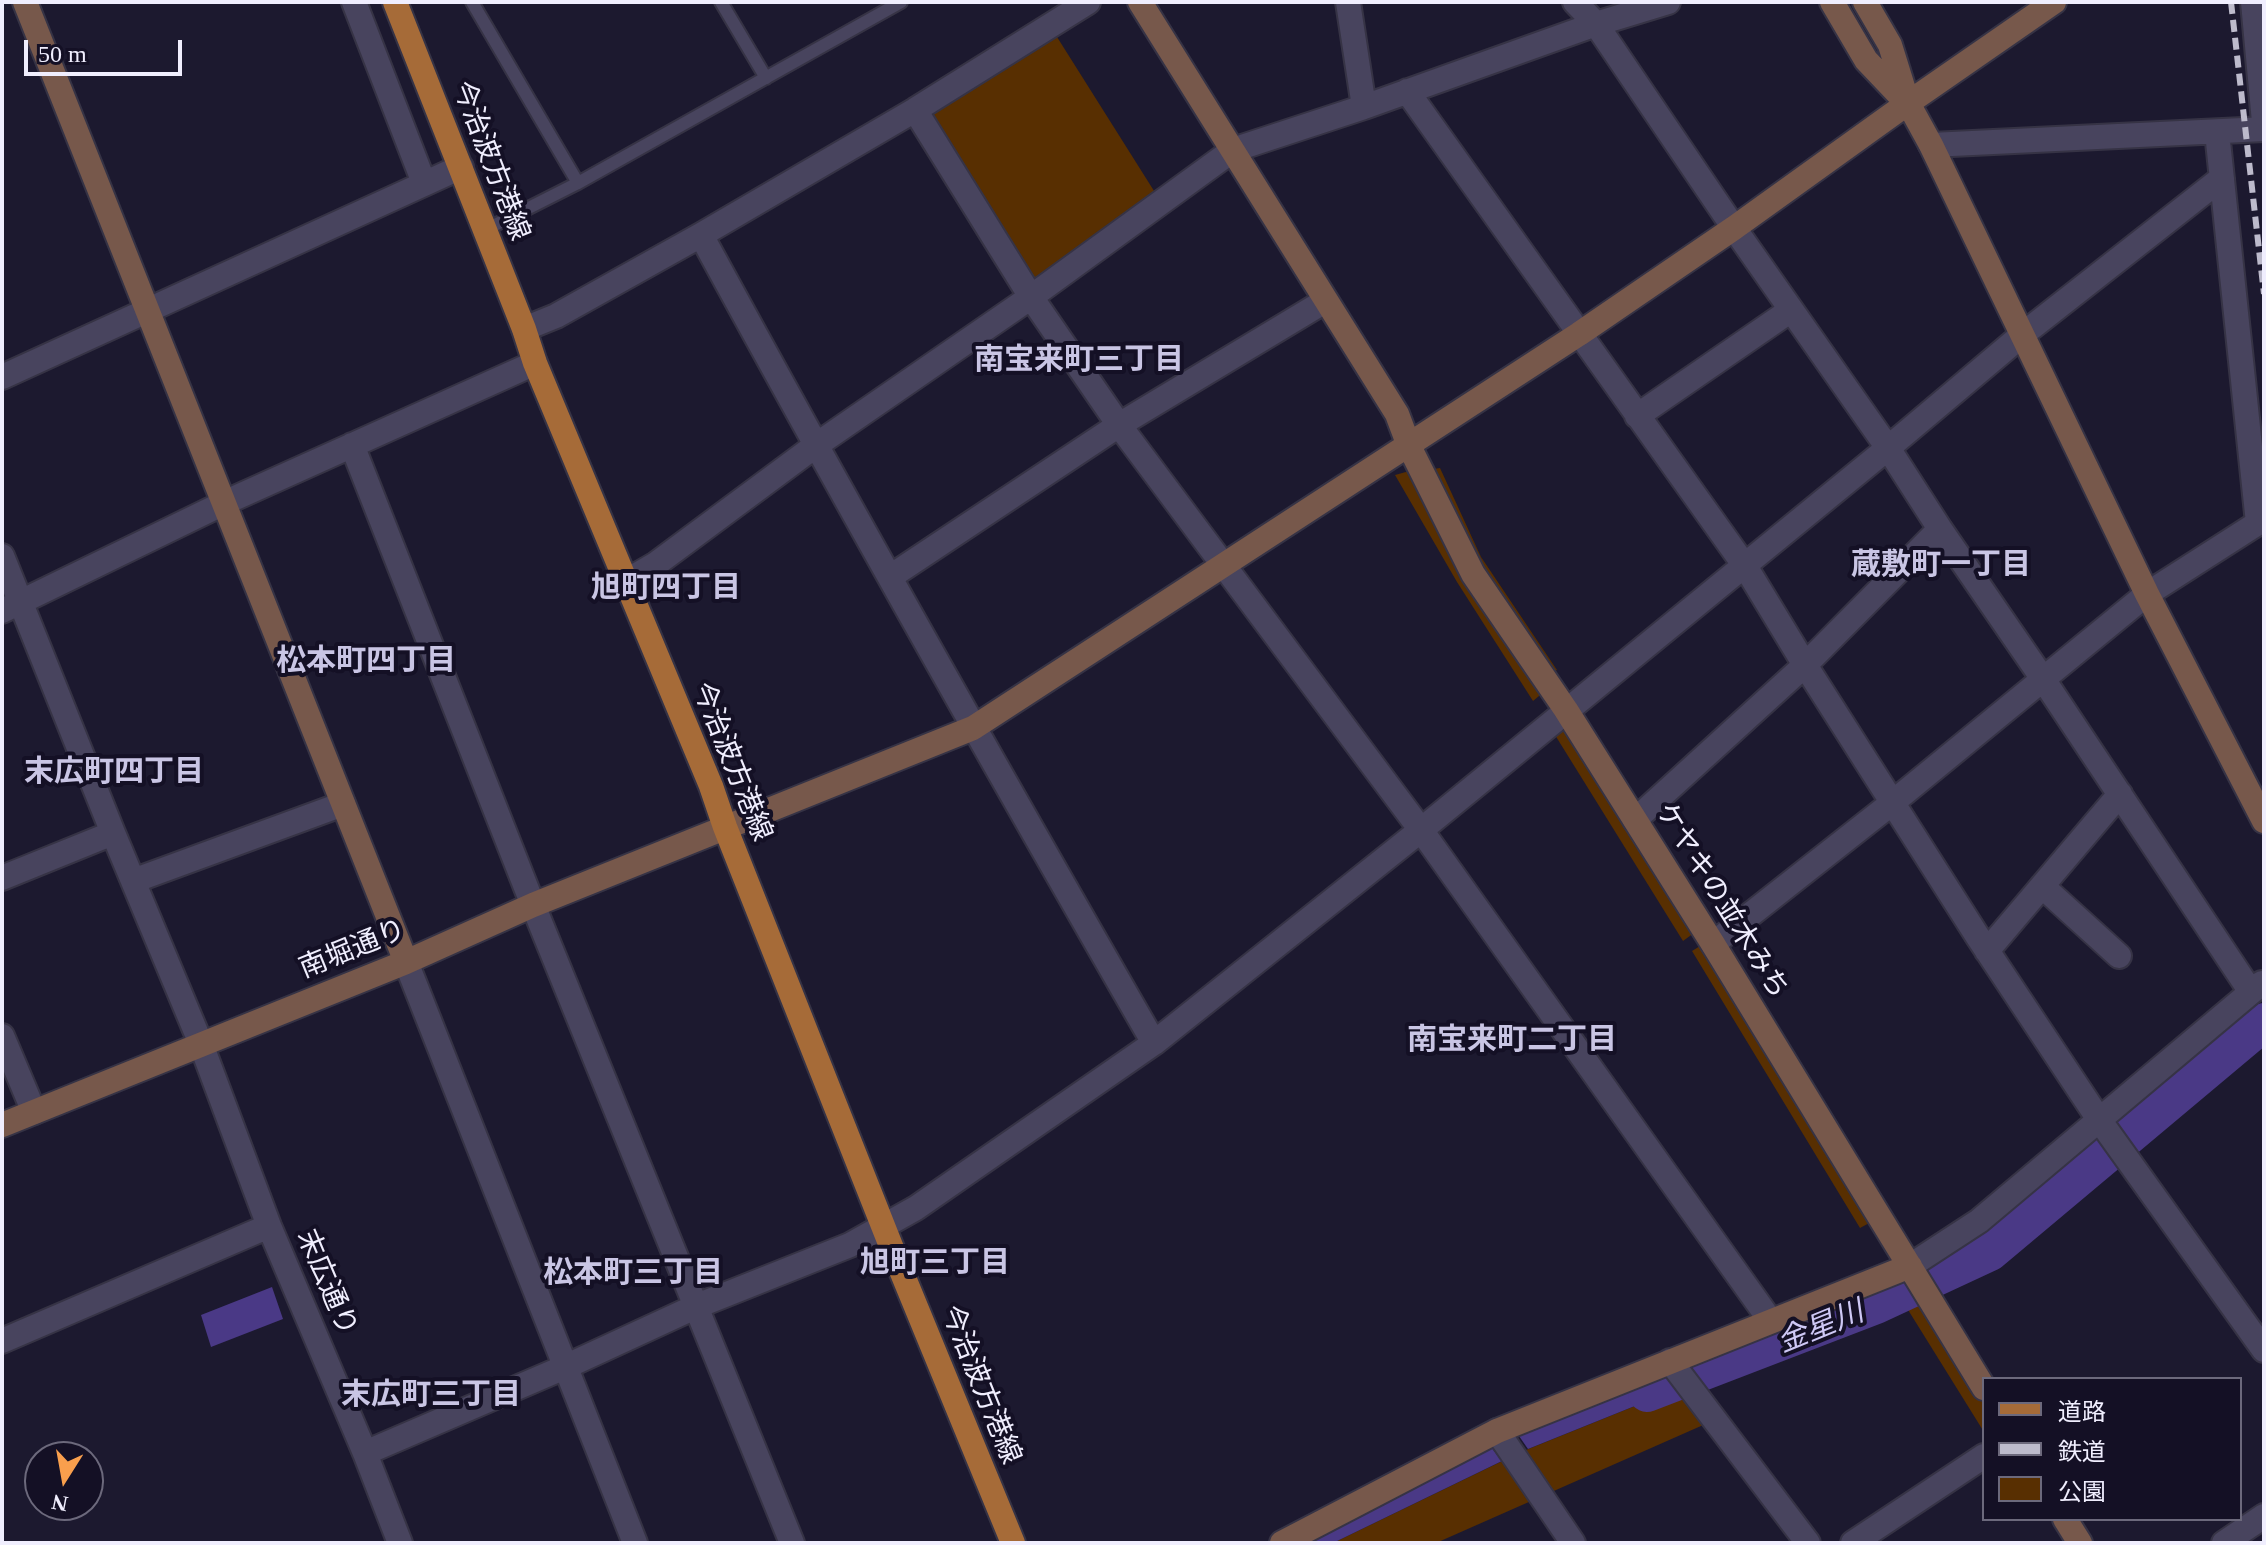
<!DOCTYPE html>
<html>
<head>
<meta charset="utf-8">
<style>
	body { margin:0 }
	#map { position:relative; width:2266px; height:1545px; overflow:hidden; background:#1c192f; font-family:"Times New Roman","Noto Sans JP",serif }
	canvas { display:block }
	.frame { position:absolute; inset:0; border:4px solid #f0eefe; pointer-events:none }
	.legend { position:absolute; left:1982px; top:1377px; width:260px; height:144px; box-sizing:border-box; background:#141025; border:2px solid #6c697c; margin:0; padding:10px 14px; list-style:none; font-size:24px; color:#f0eefe }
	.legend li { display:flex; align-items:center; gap:16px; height:40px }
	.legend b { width:40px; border:2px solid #6c697c }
	.north { position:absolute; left:24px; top:1441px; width:80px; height:80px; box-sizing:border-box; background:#141025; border:2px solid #6c697c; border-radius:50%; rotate:191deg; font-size:22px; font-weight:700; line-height:32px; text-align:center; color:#f0eefe }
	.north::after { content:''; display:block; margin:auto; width:28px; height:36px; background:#f99f4d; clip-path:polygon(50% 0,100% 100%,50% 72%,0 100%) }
	.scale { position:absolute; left:24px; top:40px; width:158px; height:36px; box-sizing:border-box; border:4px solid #f0eefe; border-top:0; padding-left:10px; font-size:24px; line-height:28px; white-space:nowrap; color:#f0eefe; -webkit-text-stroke:6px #141025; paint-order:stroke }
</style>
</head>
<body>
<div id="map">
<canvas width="2266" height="1545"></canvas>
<div class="frame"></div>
<ul class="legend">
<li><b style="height:10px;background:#a66b38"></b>道路</li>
<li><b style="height:10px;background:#bdbbcc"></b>鉄道</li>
<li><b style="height:22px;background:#582f01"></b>公園</li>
</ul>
<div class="north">N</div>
<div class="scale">50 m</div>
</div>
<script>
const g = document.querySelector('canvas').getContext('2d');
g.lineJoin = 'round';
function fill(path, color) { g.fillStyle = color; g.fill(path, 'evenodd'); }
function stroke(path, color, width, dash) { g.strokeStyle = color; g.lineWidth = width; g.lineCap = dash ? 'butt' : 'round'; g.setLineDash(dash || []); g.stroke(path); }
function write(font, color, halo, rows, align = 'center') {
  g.font = font + ' "Times New Roman","Noto Sans JP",serif'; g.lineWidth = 8; g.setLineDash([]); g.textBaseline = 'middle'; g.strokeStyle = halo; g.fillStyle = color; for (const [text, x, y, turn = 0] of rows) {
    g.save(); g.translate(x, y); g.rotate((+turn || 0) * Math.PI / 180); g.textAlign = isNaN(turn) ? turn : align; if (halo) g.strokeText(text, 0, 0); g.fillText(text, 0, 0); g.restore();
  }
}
fill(new Path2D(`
	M1052 29 1161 202 1036 279 1026 277 921 110Z
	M1440 468 1481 557 1557 670 1548 675 1471 559 1427 470Z
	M1413 470 1545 691 1533 701 1457 582 1395 475Z
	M1567 728 1694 933 1683 941 1555 735Z
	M1705 943 1873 1221 1860 1228 1692 951Z
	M1918 1297 1984 1404V1432L1905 1305Z
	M1682 1387 1710 1422 1436 1543H1333L1521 1452Z`), '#582f01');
fill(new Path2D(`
	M272 1287 283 1319 211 1347 201 1315Z
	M1668 1375 1682 1387 1528 1449 1519 1436Z
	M1491 1447 1502 1461 1333 1543H1300Z`), '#4a3986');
stroke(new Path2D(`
	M1647 1393 1876 1305 1990 1252 2264 1022`), '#4a3986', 38);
const lane = new Path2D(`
	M472 2 578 183
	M721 2 766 78
	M485 230 578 183 901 2`);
const street = new Path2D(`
	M354 2 424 183
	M1348 2 1364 107
	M1575 2 1596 24 1734 228 1888 448 1940 529 2043 679 2251 992
	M2253 2 2264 122
	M1407 91 1745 566 1805 665 1978 937 2100 1121 2264 1350
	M915 110 1031 297 1119 425 1421 830 1770 1320
	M1931 145 2264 129
	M701 235C848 506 1000 775 1154 1043
	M524 329 556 316 701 235 915 110 1088 2
	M2 377 461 167
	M1637 416 1791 310
	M352 445 533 905 792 1543
	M2 556 113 833 201 1044 269 1226 365 1453 400 1543
	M890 577 1119 425 1325 301
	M625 582 656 564 815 446 1031 297 1233 150 1364 107 1596 24 1668 2
	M2 611 224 503 535 363
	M1635 820 1805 665 1940 529
	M2 878 113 833
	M133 881 343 804
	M2042 886 2119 956
	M1713 944 1892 803 2147 594 2258 523 2217 132
	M1987 951 2120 794
	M406 962 635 1543
	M2 1036 34 1112
	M1910 1266 1979 1221 2262 983
	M2 1341 269 1226
	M1670 1361 1808 1543
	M1497 1431 1573 1543
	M365 1453 565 1367 697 1306 850 1245 916 1208 1154 1043 1421 830 1888 448 2022 335 2222 178
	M1853 1543 1984 1456
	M2224 1543 2264 1516`);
const secondary = new Path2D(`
	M25 2 406 962
	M1140 2 1397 414 1409 446 1473 574 1566 710 1713 944 1984 1388
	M1832 2 1866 60 1903 99
	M1865 2 1890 45 1908 103 1931 145 2147 594 2264 821
	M2 1125 406 962 533 905 973 728 1579 334 1734 228 1908 103 2054 2
	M2065 1519 2080 1543
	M1282 1543 1497 1431 1910 1266`);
const primary = new Path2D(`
	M395 2 524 329 535 363 711 786 725 827 891 1246 1013 1543`);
stroke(lane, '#363345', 16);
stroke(street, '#363345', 28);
stroke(secondary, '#363345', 28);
stroke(primary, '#363345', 28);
stroke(lane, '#48445e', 12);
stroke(street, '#48445e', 24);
stroke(secondary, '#77584b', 24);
stroke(primary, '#a66b38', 24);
stroke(new Path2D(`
	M2231 2 2264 294`), '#bdbbcc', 6, [12, 6]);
write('28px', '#f0eefe', '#141025', [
	["今治波方港線",490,161,69],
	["今治波方港線",731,762,68],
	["ケヤキの並木みち",1721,901,58],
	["南堀通り",353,950,-22],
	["末広通り",326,1283,67],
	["今治波方港線",980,1385,68]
]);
write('bold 30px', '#c9c5e4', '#141025', [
	["南宝来町三丁目",1079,361],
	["蔵敷町一丁目",1941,566],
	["旭町四丁目",666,589],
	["松本町四丁目",366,662],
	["末広町四丁目",114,773],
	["南宝来町二丁目",1512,1041],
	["旭町三丁目",935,1264],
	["松本町三丁目",633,1274],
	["末広町三丁目",431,1396]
]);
write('italic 30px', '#cec8f5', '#141025', [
	["金星川",1821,1328,-22]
]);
</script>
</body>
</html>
